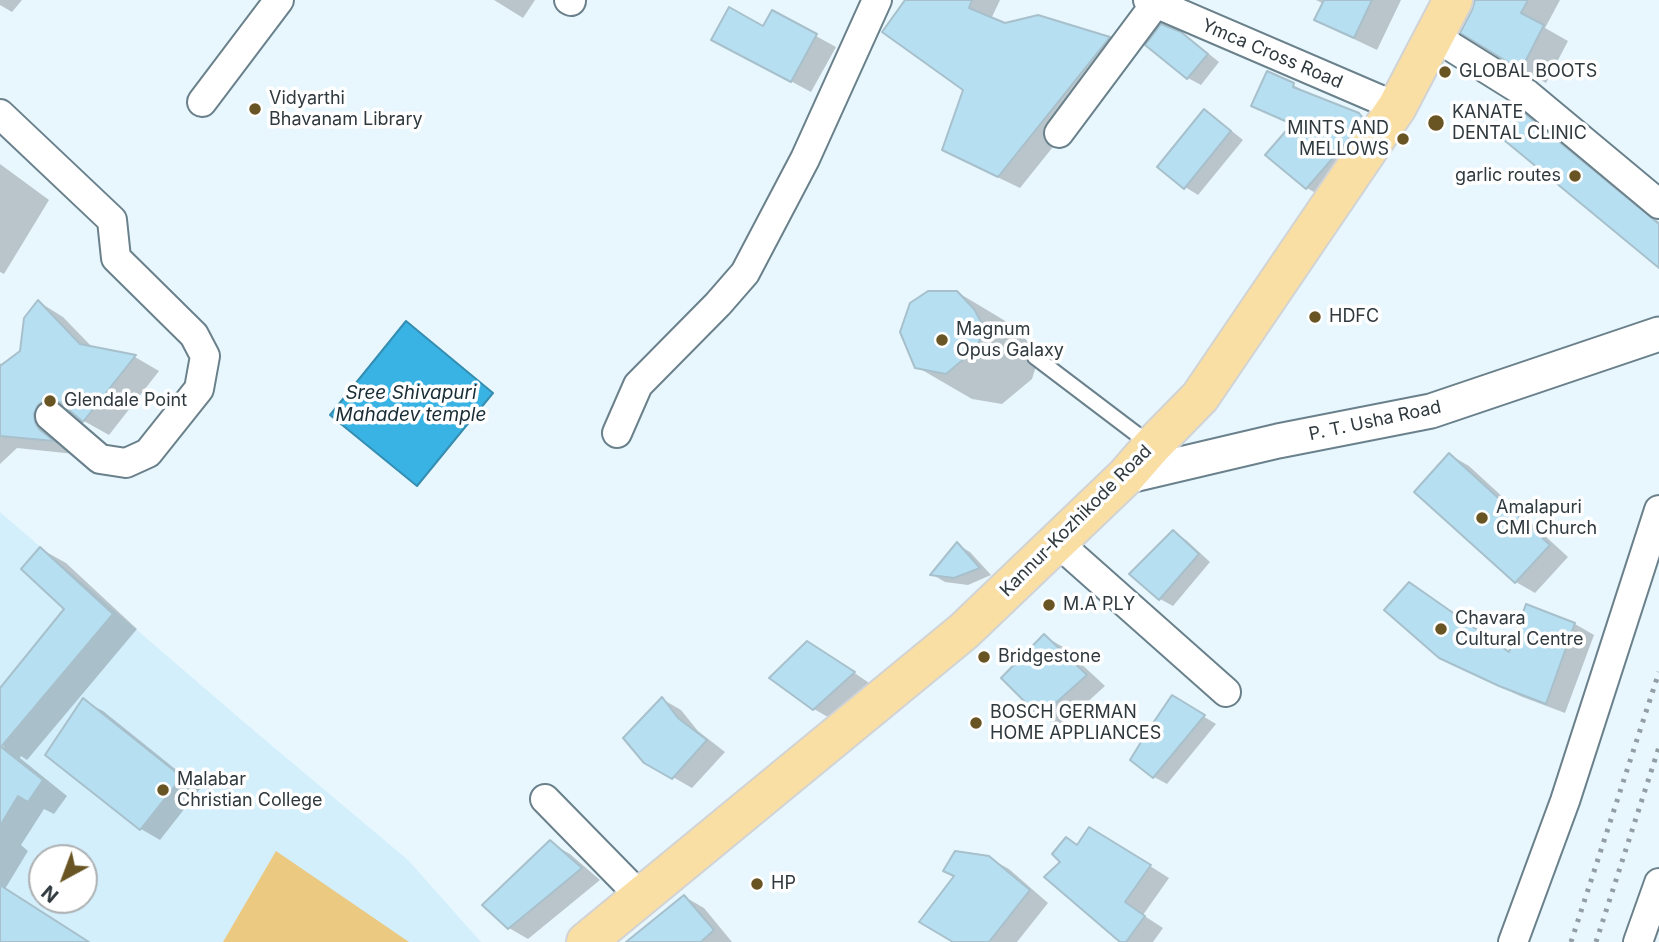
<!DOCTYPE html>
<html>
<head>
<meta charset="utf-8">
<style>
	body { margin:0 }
	#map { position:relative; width:1659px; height:942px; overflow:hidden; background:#e8f7fe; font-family:Inter,sans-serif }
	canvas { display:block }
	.north { position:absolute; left:28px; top:844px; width:70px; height:70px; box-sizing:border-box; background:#fff; border:2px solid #acb0b2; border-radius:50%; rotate:221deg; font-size:19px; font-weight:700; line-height:28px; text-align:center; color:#2f393e }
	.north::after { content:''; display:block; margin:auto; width:24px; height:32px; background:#695423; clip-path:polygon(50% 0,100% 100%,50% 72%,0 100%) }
</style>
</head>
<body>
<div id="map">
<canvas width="1659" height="942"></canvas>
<div class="north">N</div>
</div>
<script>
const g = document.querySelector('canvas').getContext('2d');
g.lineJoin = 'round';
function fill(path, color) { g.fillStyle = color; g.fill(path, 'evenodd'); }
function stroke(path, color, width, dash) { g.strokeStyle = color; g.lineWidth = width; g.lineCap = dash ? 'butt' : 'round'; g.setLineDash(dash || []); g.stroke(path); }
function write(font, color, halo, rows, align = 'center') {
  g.font = font + ' Inter,sans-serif'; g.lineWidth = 7; g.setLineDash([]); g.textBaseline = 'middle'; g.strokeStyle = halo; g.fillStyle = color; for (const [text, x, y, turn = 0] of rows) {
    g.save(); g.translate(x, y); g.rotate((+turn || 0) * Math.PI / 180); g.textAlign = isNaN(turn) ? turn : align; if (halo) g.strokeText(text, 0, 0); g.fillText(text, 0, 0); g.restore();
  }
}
fill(new Path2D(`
	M0 512 245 723 408 860 481 942H0ZM42 858H84V900H42Z`), '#d4effc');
fill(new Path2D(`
	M276 851 409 942H223Z`), '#ebc981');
const water = new Path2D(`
	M406 321 493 393 417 486 330 415Z`);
fill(water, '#38b3e3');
stroke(water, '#358eb2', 2);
fill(new Path2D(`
	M0 0H22L12 12 0 5Z
	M494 0H535L523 18Z
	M907 0H1000L991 19 1005 25 1038 17 1109 39 1130 51 1020 188 966 162 944 149 965 89Z
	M1316 0H1401L1377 50 1339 32 1317 19 1324 4Z
	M1477 0H1560L1545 28 1568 41 1546 83 1521 69Z
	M772 12 836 47 811 92 733 50 764 28Z
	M1180 34 1194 42 1219 62 1201 85 1188 78Z
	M1293 85 1306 92 1305 94 1359 114 1372 122 1319 195 1307 188 1293 125 1254 106Z
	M1205 112 1217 119 1243 140 1198 195 1185 187 1160 167Z
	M1523 114 1542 125 1659 222V266Z
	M0 164 49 200 4 274 0 272Z
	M957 292 1012 325 1029 343 1038 360 1032 379 1002 404 972 399 917 367Z
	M39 302 63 317 94 349 135 357 159 371 109 435 84 421 75 414H71L63 419 75 454 17 448 0 464V363L3 366 22 352Z
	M1450 455 1469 466 1568 557 1535 593 1516 582Z
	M1174 533 1186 540 1210 562 1173 606 1160 599Z
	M958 545 970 552 991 575 968 585 945 582 933 575Z
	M41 549 66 563 137 629 27 760 21 756 20 758 67 796 54 814 44 809 21 845 28 851 5 889 88 942H4L0 939V752L4 746 0 743V691L67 609Z
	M1429 596 1510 653 1527 606 1575 624 1594 635 1565 713 1520 696 1460 668 1440 656Z
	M1044 636 1063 647 1105 686 1060 727 1041 716Z
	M827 654 872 685 833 720 814 709Z
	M1173 698 1216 724 1167 784 1154 777Z
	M662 699 681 710 698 731 725 752 692 788 645 761Z
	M84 701 103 711 200 789 160 840 141 829Z
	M1109 840 1169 878 1143 915 1163 928 1153 942H1123Z
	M550 843 570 854 600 880 528 939 509 928Z
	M989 858 1009 869 1048 903 1017 942H957Z
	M685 897 704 908 732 942H629Z`), '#0003');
const building = new Path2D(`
	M905 0H972L969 8 1005 23 1038 15 1110 37 998 177 942 150 963 90 882 32Z
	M1324 0H1372L1354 38 1314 20Z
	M1475 0H1528L1521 13 1544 25 1521 70 1460 33 1472 10Z
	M729 7 763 26 772 10 817 34 791 82 711 40Z
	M1161 24 1181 32 1208 54 1187 79 1145 45Z
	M1267 71 1294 83 1293 87 1359 113 1363 118 1346 143 1306 189 1265 155 1292 124 1251 106Z
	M1204 109 1231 131 1184 189 1157 167Z
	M1523 112 1659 224V268L1504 140Z
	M928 291H957L974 309 984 327 977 348 946 374 915 368 900 332 910 303Z
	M38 300 80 344 136 355 83 422 61 403 54 400H45L38 405 34 414 35 422 39 429 54 441 0 436V366L20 351 24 318Z
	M1449 453 1550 545 1515 583 1414 492Z
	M1173 530 1199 554 1159 600 1129 574Z
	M957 542 980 568 954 578 930 575Z
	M40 547 113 614 1 747 43 780 28 802 18 796 0 826V688L64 609 21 569Z
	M1409 582 1509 652 1526 604 1575 623 1546 704 1499 686 1439 658 1384 610Z
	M1044 634 1087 675 1040 717 1001 678Z
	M807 641 855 672 813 710 769 678Z
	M1172 695 1205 715 1153 778 1130 760 1149 729Z
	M662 697 678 718 707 740 672 779 644 763 623 738Z
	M83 698 182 777 140 830 45 755Z
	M1089 827 1151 865 1125 902 1145 916 1126 942H1120L1044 877 1060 862 1052 854 1066 837 1077 845Z
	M550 840 582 868 508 929 482 905Z
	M955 851 989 856 1030 890 989 942H953L919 922 954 876 943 871Z
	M0 885 89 942H0Z
	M684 895 714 930 701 942H626Z`);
fill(building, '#b7dff2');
stroke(building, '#a7c0cb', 2);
const service = new Path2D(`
	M1035 357 1151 445`);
const minor = new Path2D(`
	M569 0 571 1
	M1148 0 1397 107
	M1434 36 1527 94 1659 204
	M202 102 279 0
	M0 114 112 220 116 258 194 335 205 356 199 389 148 453 126 463 100 459 50 416
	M1059 133 1156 3
	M617 433 638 385 718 304 745 273 805 159 877 0
	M1057 542 1226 692
	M545 799 641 897
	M1513 942 1565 801 1659 510
	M1638 942 1659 883`);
const tertiary = new Path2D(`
	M1125 477 1278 441 1431 411 1659 334`);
const primary = new Path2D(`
	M586 942 964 631 1125 477 1152 446 1200 397 1397 107 1453 0`);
stroke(service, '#6a818c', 18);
stroke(minor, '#6a818c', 32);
stroke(tertiary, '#6a818c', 37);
stroke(primary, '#d1d3d5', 42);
stroke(service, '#fff', 14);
stroke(minor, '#fff', 28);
stroke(tertiary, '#fff', 33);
stroke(primary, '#fadfa5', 38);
stroke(new Path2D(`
	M1571 942 1659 672
	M1596 942 1659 747`), '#929ea4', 5, [3.5, 7]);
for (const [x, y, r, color] of [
	[1445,72,7,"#695423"],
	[255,109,7,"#695423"],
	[1436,123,9,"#695423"],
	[1403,139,7,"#695423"],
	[1575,176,7,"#695423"],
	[1315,317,7,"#695423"],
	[942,340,7,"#695423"],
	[50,401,7,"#695423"],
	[1482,518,7,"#695423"],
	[1049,605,7,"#695423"],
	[1441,629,7,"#695423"],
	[984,657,7,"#695423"],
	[976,723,7,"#695423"],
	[163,790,7,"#695423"],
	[757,884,7,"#695423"]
]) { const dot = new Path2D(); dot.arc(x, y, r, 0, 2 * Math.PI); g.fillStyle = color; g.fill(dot); stroke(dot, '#fff', 2.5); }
write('18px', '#2f393e', '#fff', [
	["Ymca Cross Road",1272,54,23],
	["P. T. Usha Road",1375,421,-12],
	["Kannur-Kozhikode Road",1076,521,-45]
]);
write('18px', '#2f393e', '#fff', [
	["GLOBAL BOOTS",1459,72],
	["Vidyarthi",269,99],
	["Bhavanam Library",269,120],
	["KANATE",1452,113],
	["DENTAL CLINIC",1452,134],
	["MINTS AND",1389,129,"right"],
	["MELLOWS",1389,150,"right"],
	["garlic routes",1561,176,"right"],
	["HDFC",1329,317],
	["Magnum",956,330],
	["Opus Galaxy",956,351],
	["Glendale Point",64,401],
	["Amalapuri",1496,508],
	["CMI Church",1496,529],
	["M.A PLY",1063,605],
	["Chavara",1455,619],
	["Cultural Centre",1455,640],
	["Bridgestone",998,657],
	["BOSCH GERMAN",990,713],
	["HOME APPLIANCES",990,734],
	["Malabar",177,780],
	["Christian College",177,801],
	["HP",771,884]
], 'left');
write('italic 19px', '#182c35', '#fff', [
	["Sree Shivapuri",411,393],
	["Mahadev temple",411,415]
]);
</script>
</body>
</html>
